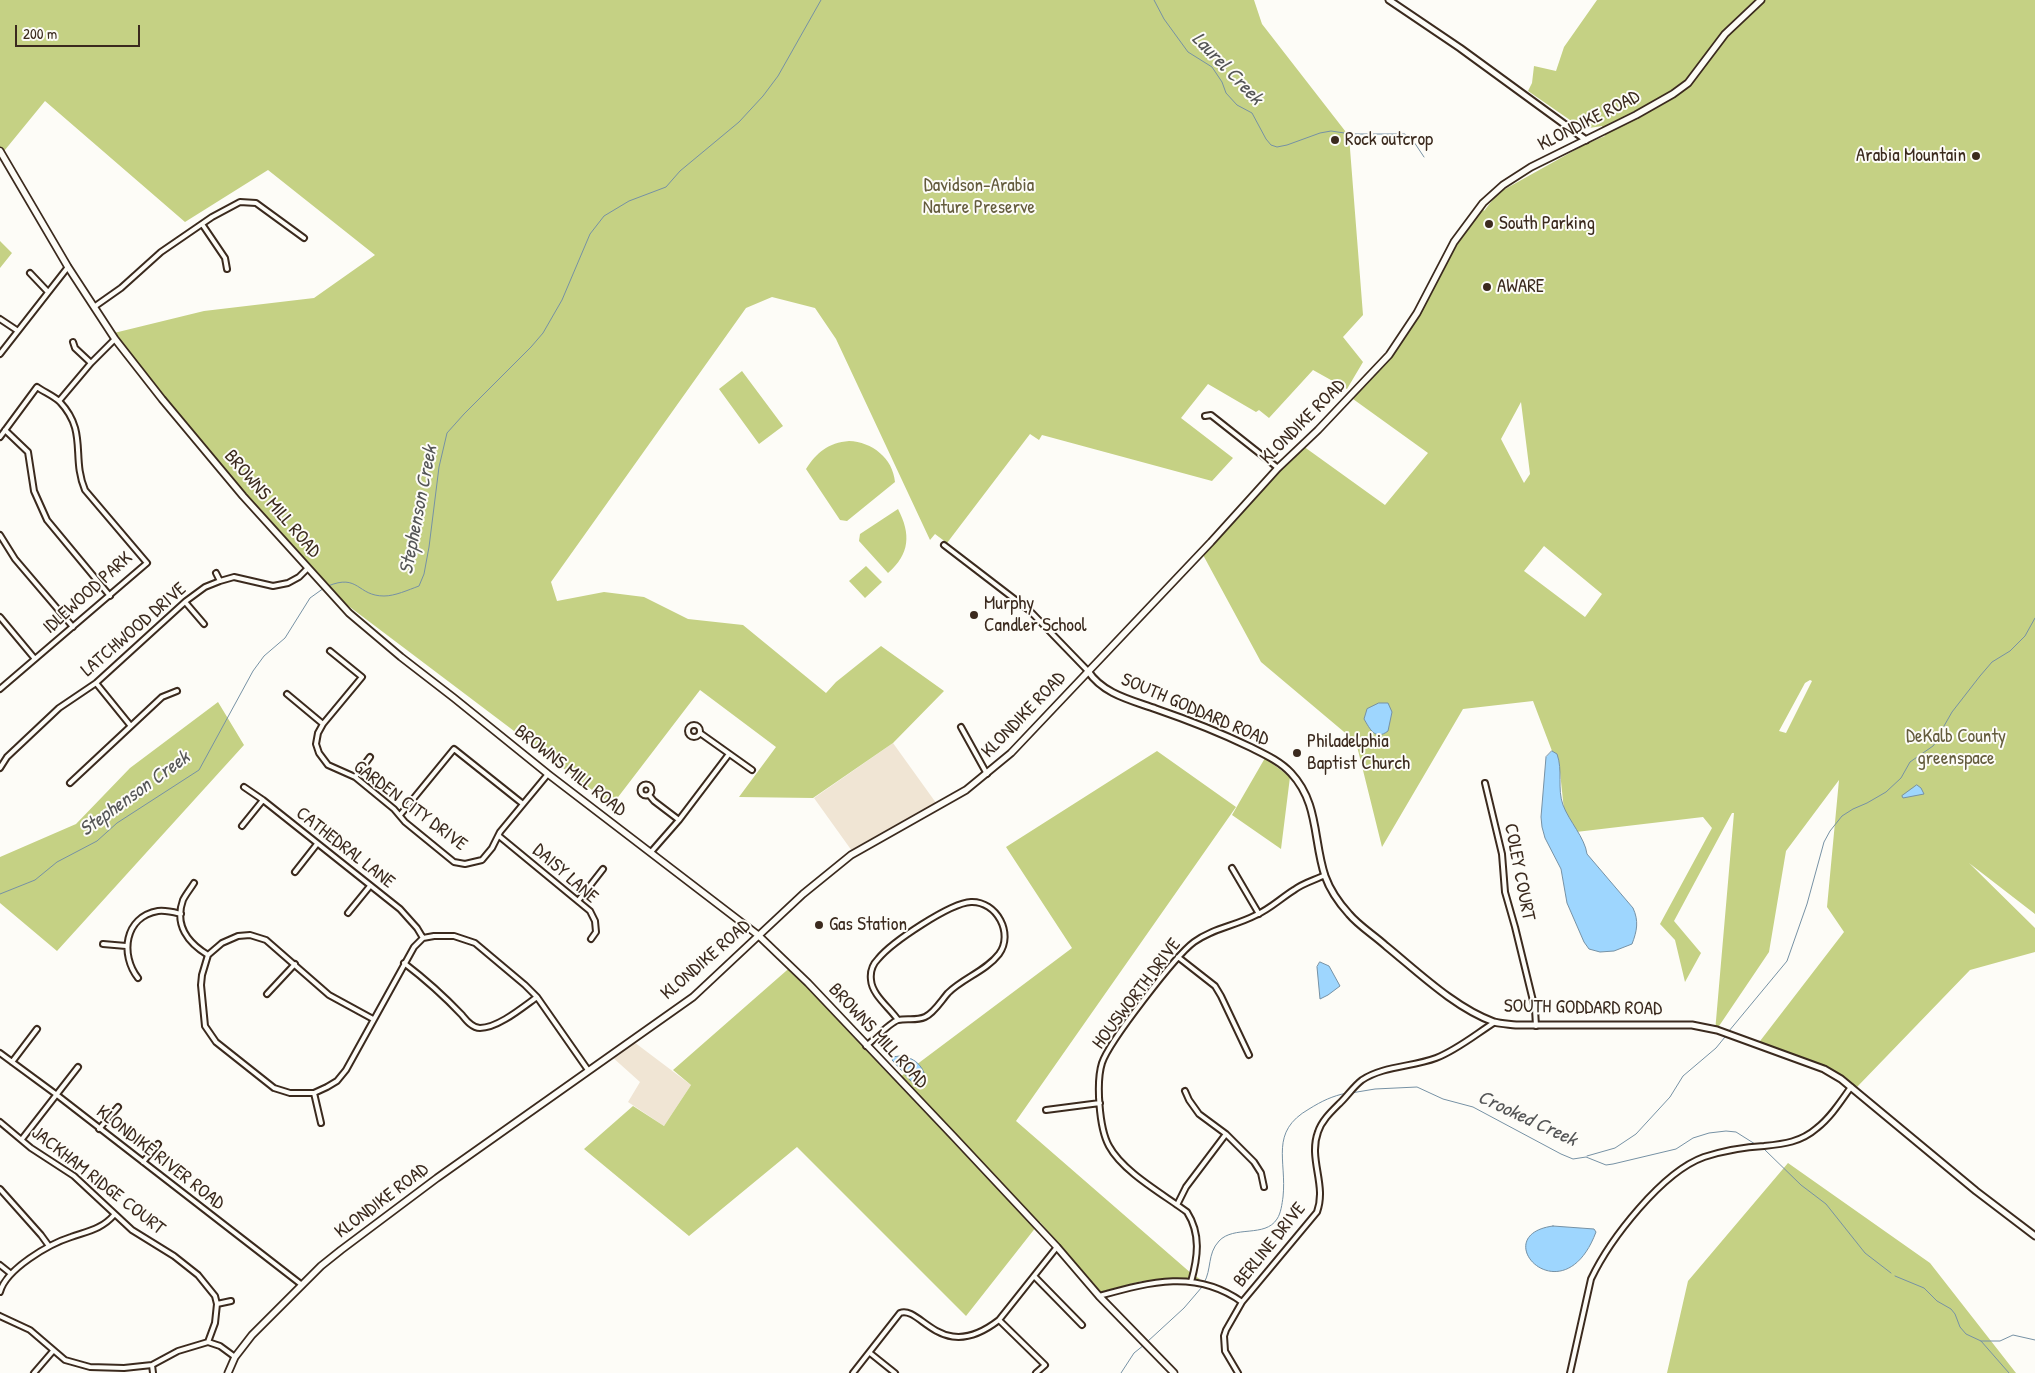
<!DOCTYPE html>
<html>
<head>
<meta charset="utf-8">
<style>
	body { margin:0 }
	#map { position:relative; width:2035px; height:1373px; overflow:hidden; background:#fdfcf7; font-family:"Patrick Hand",sans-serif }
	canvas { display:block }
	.scale { position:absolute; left:15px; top:25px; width:125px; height:22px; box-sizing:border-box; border:2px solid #3b2a1e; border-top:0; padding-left:6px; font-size:15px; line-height:18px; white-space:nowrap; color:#3b2a1e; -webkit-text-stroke:4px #fdfcf7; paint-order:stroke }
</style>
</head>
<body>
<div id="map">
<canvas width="2035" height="1373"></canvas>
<div class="scale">200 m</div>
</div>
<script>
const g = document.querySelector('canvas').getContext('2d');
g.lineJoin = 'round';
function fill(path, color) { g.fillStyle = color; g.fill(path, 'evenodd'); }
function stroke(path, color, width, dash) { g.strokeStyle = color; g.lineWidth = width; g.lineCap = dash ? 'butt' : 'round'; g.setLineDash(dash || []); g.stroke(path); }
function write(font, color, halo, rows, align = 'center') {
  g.font = font + ' "Patrick Hand",sans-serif'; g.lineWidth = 4; g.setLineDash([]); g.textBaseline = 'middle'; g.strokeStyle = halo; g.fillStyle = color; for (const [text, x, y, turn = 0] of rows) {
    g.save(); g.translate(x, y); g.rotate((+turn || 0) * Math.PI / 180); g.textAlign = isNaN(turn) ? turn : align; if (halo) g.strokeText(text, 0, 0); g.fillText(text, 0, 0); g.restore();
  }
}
fill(new Path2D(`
	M893 743 939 807 902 829 852 851 814 798Z
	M630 1039 691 1085 664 1126 628 1102 640 1082 611 1056Z`), '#f0e5d4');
fill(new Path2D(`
	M0 0H1254L1262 24 1349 136 1363 315 1343 337 1363 362 1347 389 1313 370 1269 418 1259 410 1256 412 1208 384 1181 418 1233 458 1212 481 1042 435 1039 440 1030 434 947 543 935 534 930 540 836 339 815 308 772 297 746 308 551 582 557 601 604 592 644 597 688 619 743 625 826 693 836 682 881 646 944 691 893 743 813 798 739 797 776 747 700 690 612 805 330 592 258 512 114 333 204 311 314 298 375 255 268 170 185 222 45 101 0 156Z
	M1597 0H2035V914L1969 863 2035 928V952L1970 970 1857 1087 1829 1071 1757 1045 1844 932 1827 907 1839 780 1786 851 1769 952 1715 1032 1734 813H1732L1725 826 1674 921 1701 953 1685 982 1675 940 1660 924 1712 828 1703 817 1576 832 1564 810 1560 772 1533 701 1463 709 1382 847 1356 742 1261 662 1202 553 1303 446 1385 505 1428 453 1353 399 1414 318 1448 250 1482 207 1484 211 1498 193 1584 145 1605 136 1602 126 1583 129 1528 91 1532 83 1534 66 1556 71 1564 47ZM1521 402 1530 474 1524 483 1501 439ZM1544 546 1602 594 1585 617 1524 571ZM1810 680 1812 681 1786 733 1779 731 1805 683Z
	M0 241 12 253 0 268Z
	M742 371 783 426 759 444 719 389Z
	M849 441C872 442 893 458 895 482L847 521 840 520 806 469C817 452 828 443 849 441Z
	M898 509C911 534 910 554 888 573L859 541 860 534Z
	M866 566 882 582 865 598 849 581Z
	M218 702 244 745 57 951 0 903V857L76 824 130 768Z
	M1157 751 1236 807 1016 1121 1192 1274 1200 1279 1142 1281 1100 1292 1040 1222 966 1316 797 1147 689 1236 584 1149 633 1106 664 1126 691 1085 673 1070 794 964 900 1077 1072 948 1006 847Z
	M1265 758 1290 777 1281 849 1232 815Z
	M1788 1163 1930 1263 2016 1373H1667L1688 1281Z`), '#c5d184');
const water = new Path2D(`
	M1379 703H1388L1392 712 1388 731C1375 741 1370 729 1364 719L1367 709Z
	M1552 751 1557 754C1563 770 1557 789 1563 805 1569 821 1585 838 1587 854L1633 908C1639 921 1637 931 1632 944L1614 951 1600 952 1589 949 1584 942 1567 903 1561 869 1545 838 1542 827 1541 817 1546 757Z
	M1917 785 1921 788 1924 794 1903 798 1902 796Z
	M1320 962 1329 966 1340 986 1328 995 1320 999 1317 967Z
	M901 1056C917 1058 925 1068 926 1083L912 1082 892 1060 894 1057Z
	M1553 1226 1594 1229 1596 1232C1563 1320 1484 1235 1553 1226Z`);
fill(water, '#9ed6fe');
stroke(water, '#7691a4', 1);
stroke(new Path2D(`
	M1154 0 1164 19 1188 52 1212 67 1222 82 1226 93 1237 105 1252 113 1266 139 1271 145 1277 147 1287 145 1320 133 1331 131 1351 134H1405L1414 142 1424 157
	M328 586C359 573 357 596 384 596 395 596 408 590 419 586L424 574 429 547 439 467 447 433 464 414 531 347 543 333 562 300 590 234 604 216 629 201 666 187 680 171 739 122 763 96 778 76 821 0
	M0 894 35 880 57 862 97 841 117 823 199 770 253 671 264 656 285 638 310 598 324 588
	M1729 1031 1787 961 1807 904 1824 842 1830 831 1842 816 1853 809 1867 803 1886 792 1901 778 1910 762 1933 746 1942 734 1944 726 1952 712 1980 676 1992 662 2010 651 2025 636 2035 618
	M1351 1093 1375 1089 1417 1087 1443 1099 1473 1107 1561 1154 1573 1159 1586 1157 1606 1165 1613 1164 1676 1149 1693 1138 1709 1133 1726 1131 1736 1132 1755 1144
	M1764 1149 1801 1185 1826 1204 1865 1253 1891 1273
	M1587 1156 1615 1148 1636 1134 1670 1097 1683 1076 1716 1048 1725 1037
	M1895 1276 1924 1288 1937 1301 1951 1309 1955 1314 1960 1327 1966 1334 1981 1341 2009 1373
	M1204 1283C1212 1269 1207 1254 1219 1241 1234 1225 1265 1238 1277 1219 1281 1213 1282 1204 1283 1197 1287 1160 1269 1132 1309 1109 1322 1101 1332 1096 1347 1093
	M1981 1341H2000L2013 1335 2035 1340
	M1147 1342 1184 1308 1202 1287
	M1121 1373 1134 1353 1144 1345`), '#7691a4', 1);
const minor = new Path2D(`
	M202 224 225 258 227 269
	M30 273 48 292
	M94 307 121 288 161 252 212 217 240 202 256 203 304 238
	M0 319 18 331
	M73 342 75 348 91 363
	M0 354 68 267
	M59 401 91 363 115 339
	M1205 416 1211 415 1278 468
	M5 430 28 452 34 491 47 520 110 596
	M0 437 37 387C44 392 54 396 60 402 88 432 71 457 85 490L147 563 0 689
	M0 535 15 559 73 627
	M944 545 1030 611 1088 671
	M216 573 220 581
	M186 603 204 624
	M0 617 35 659
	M330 651 362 677 323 724 318 733 316 744 319 753 328 765 355 777 394 809 405 822 454 862 465 864 482 860 492 848 500 832 548 774
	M96 683 130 725
	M287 694 323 724
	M688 731a6 6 0 1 1 12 0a6 6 0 1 1-12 0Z
	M961 727 987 774
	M700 733 752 770
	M0 768 7 757 59 708 96 683 186 601 205 587 220 581 234 577 273 586 288 583 299 577 308 568
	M355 777 370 757
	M70 783 162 697 177 691
	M1485 783 1502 854 1505 892 1515 927 1535 1009 1536 1026
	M640.5 790a5.5 5.5 0 1 1 11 0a5.5 5.5 0 1 1-11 0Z
	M244 787 263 800 400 909 417 928 423 938
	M649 795 654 801 679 820
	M400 815 454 749 523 804
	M242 826 263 800
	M499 836 590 911 595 921 596 932 591 939
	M651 852 679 820 729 754
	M1232 868 1259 914
	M295 872 317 844
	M194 883C191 888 186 894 183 900 174 925 188 943 208 955
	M578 901 603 869
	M348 913 370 886
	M103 944 126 946
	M1178 957 1215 986 1221 996 1249 1055
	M404 963C425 979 444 996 462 1015 466 1020 472 1028 480 1028 498 1028 523 1007 537 997
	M138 978C120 955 124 917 158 911 166 910 173 912 181 914
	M267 994 295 964
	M373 1019 329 995 266 940 250 935 238 936 222 943 208 955 202 975 201 985 205 1026 216 1042 274 1088 290 1093H314L327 1087 337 1081 346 1070 414 947 423 938 434 936H454L475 943 525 985 537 997 588 1070
	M866 1046C874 1040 889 1023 898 1020 907 1018 916 1021 925 1017 934 1013 941 1001 948 993 963 978 986 971 999 954 1014 934 997 901 971 902 950 903 892 942 878 959 873 964 870 972 871 980 872 995 890 1008 898 1020
	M0 1053 57 1095 302 1285
	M12 1062 37 1029
	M1185 1091 1189 1100 1199 1114 1226 1134 1254 1162 1261 1173 1264 1187
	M314 1093 321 1123
	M1046 1110 1100 1103
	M0 1122 31 1148 74 1176 132 1230 174 1256 198 1275 215 1296 217 1304 215 1323 208 1342
	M99 1129 118 1107
	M22 1139 78 1067
	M143 1162 158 1144
	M0 1189 41 1235 49 1246
	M1177 1205 1186 1187 1226 1134
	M0 1265 10 1273
	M1035 1277 1082 1325
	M1191 1282C1198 1257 1201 1234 1187 1212 1163 1194 1123 1172 1109 1146 1099 1128 1096 1082 1102 1063 1109 1042 1175 956 1194 942 1213 928 1235 926 1256 915 1270 909 1281 898 1294 890 1303 883 1315 880 1325 875
	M0 1292C6 1269 49 1244 71 1237 88 1231 102 1229 114 1215
	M1099 1296C1150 1282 1196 1269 1242 1302
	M217 1304 231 1301
	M0 1316 30 1330 65 1360 90 1367 124 1368 152 1365 178 1351 208 1342 220 1346 235 1357
	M999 1320 1045 1365 1036 1373
	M870 1353 895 1373
	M152 1365 153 1373
	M34 1373 53 1351
	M853 1373 900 1313C921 1305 941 1365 999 1320L1057 1247
	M1238 1373 1225 1351 1224 1336 1226 1330 1242 1302 1317 1212C1327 1185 1308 1159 1318 1132 1322 1120 1332 1111 1341 1102 1348 1095 1354 1086 1362 1080 1383 1066 1412 1067 1436 1058 1457 1050 1476 1034 1495 1022
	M1570 1373 1591 1279C1610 1239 1662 1172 1704 1157 1723 1151 1744 1147 1764 1146 1784 1144 1801 1142 1817 1128 1831 1117 1841 1101 1851 1087`);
const tertiary = new Path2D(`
	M1389 0 1460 48 1586 140
	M1088 671C1103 694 1131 700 1156 709 1188 720 1219 732 1250 747 1264 754 1280 761 1291 773 1319 803 1313 840 1325 876 1330 890 1339 903 1349 914 1359 926 1374 935 1386 946 1418 972 1455 1008 1494 1022 1501 1024 1509 1024 1516 1025H1692L1717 1030 1824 1069 1841 1079 1976 1191 2035 1236`);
const secondary = new Path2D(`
	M0 151 68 267 115 339 162 399 243 496 349 613 401 657 454 698 548 774 758 935 808 983 954 1137 1057 1247 1099 1296 1174 1373
	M228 1373 235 1357 252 1335 321 1266 341 1250 437 1178 693 997 803 894 851 855 966 790 1011 753 1211 542 1278 468 1318 430 1389 355 1417 313 1454 242 1483 203 1503 185 1531 167 1636 115 1673 94 1688 83 1725 34 1761 0`);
stroke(minor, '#3b2a1e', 8);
stroke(tertiary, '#3b2a1e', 9);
stroke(secondary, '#3b2a1e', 9);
stroke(minor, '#fdfcf7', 4);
stroke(tertiary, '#fdfcf7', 5);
stroke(secondary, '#fdfcf7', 5.5);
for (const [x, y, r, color] of [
	[1335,140,5,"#3b2a1e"],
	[1976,156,5,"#3b2a1e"],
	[1489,224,5,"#3b2a1e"],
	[1487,287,5,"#3b2a1e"],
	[974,615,5,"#3b2a1e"],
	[1297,753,5,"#3b2a1e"],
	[819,925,5,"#3b2a1e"]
]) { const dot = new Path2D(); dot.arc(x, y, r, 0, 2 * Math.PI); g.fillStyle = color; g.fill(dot); stroke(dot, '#fdfcf7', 2); }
write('19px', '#3b2a1e', '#fdfcf7', [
	["KLONDIKE ROAD",1589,121,-27],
	["KLONDIKE ROAD",1303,422,-45],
	["BROWNS MILL ROAD",272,504,49],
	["IDLEWOOD PARK",88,593,-42],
	["LATCHWOOD DRIVE",134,630,-41],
	["SOUTH GODDARD ROAD",1195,710,23],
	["KLONDIKE ROAD",1024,715,-46],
	["BROWNS MILL ROAD",570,771,38],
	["GARDEN CITY DRIVE",410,806,37],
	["CATHEDRAL LANE",345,848,38],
	["COLEY COURT",1519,872,79],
	["DAISY LANE",565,874,41],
	["KLONDIKE ROAD",706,960,-41],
	["HOUSWORTH DRIVE",1137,994,-53],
	["SOUTH GODDARD ROAD",1583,1008,1],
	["BROWNS MILL ROAD",878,1036,47],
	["KLONDIKE RIVER ROAD",160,1158,38],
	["JACKHAM RIDGE COURT",98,1181,38],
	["KLONDIKE ROAD",382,1201,-37],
	["BERLINE DRIVE",1270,1245,-51]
]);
write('19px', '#3b2a1e', '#fdfcf7', [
	["Rock outcrop",1345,140],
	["Arabia Mountain",1966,156,"right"],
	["South Parking",1499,224],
	["AWARE",1497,287],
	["Murphy",984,604],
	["Candler School",984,626],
	["Philadelphia",1307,742],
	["Baptist Church",1307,764],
	["Gas Station",829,925]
], 'left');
write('19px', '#645c3d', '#fdfcf7', [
	["Davidson-Arabia",979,186],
	["Nature Preserve",979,208],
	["DeKalb County",1956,737],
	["greenspace",1956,759]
]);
write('italic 20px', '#545556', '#fdfcf7', [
	["Laurel Creek",1227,69,46],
	["Stephenson Creek",419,510,-79],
	["Stephenson Creek",135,794,-36],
	["Crooked Creek",1527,1119,25]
]);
</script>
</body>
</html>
